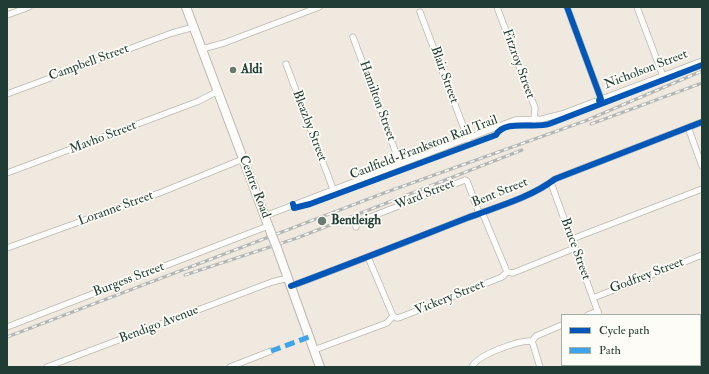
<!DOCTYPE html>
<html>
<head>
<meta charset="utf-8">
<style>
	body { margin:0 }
	#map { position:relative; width:709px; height:374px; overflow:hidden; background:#f0e9df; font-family:"IM FELL Double Pica",serif }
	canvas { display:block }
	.frame { position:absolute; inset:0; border:8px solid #1f3d34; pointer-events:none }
	.legend { position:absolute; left:561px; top:314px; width:140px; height:52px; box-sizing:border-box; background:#fdfcf7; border:1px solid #a4b0a9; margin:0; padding:5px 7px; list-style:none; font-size:12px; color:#1f3d34 }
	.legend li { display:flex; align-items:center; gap:8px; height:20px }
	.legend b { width:20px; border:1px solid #a4b0a9 }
</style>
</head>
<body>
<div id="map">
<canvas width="709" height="374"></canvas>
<div class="frame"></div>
<ul class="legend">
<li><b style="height:5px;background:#0057b8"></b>Cycle path</li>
<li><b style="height:5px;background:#3da4eb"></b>Path</li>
</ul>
</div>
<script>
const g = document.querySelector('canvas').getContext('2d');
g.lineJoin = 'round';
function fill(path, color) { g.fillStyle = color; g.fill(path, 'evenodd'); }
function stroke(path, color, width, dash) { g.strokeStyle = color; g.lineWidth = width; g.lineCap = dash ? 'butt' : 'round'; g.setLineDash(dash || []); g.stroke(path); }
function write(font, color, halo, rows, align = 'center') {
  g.font = font + ' "IM FELL Double Pica",serif'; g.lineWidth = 3.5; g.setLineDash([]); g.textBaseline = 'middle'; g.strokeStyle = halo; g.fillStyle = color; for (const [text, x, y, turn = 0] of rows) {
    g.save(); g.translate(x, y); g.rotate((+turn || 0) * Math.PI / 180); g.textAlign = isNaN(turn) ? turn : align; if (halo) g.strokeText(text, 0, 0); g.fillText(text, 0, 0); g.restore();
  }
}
fill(new Path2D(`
	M498 131 495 135 473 142V140Z
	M467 142 468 144 340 192 339 190Z`), '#bbdaad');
const street = new Path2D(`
	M497 7 535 108 534 121
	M567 7 601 99
	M637 7 663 76
	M420 12 468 139
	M7 15 29 7
	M353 37 400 164
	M202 49 224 43 319 7
	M286 64 333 189
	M7 94 172 33 194 27
	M688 127 702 166
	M7 173 199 101 218 91
	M551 183 599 315
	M482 212 507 272
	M265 216 515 120 542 119 562 114 702 61
	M356 227 355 223 465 180 467 181 479 213
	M572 239 702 189
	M7 248 162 192 243 159
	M368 257 393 316
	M291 286C350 264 408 241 467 218 496 207 530 198 555 179L702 122
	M593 298 702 255
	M588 315 598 311
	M393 316 397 318 401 317 502 277 507 272 513 273 575 248
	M700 323 702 322
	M7 327 268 226
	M532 341 540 367
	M314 350 387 323 393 316
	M618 365V367
	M47 367 272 282 288 278
	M230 367 271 351
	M472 367C477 355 519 340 532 341L536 336 562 325`);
const secondary = new Path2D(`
	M186 7 271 233
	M277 248 320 367`);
stroke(street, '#bab8b1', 7);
stroke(secondary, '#bab8b1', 10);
stroke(street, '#fdfcfa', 5.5);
stroke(secondary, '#fdfcfa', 8);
const rail = new Path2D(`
	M591 124 702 83
	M185 275 297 238 522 150
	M7 337 384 193 585 121 702 71`);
stroke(rail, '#b4b6b4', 3);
stroke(rail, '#fdfcf7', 1.5, [4.5]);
const secondaryBridge = new Path2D(`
	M271 233 277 248`);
stroke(secondaryBridge, '#bab8b1', 10, []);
stroke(secondaryBridge, '#fdfcfa', 8);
stroke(new Path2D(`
	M271 351 309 337`), '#3da4eb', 5, [10, 5]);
stroke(new Path2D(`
	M567 7 601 99 599 100 600 104
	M293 204 294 208 310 204 496 135C505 119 534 129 549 124L702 65
	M291 286C350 264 408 241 467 218 496 207 530 198 555 179L702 122`), '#0057b8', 6);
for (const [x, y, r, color] of [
	[233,70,4,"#687970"],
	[322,221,5,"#687970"]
]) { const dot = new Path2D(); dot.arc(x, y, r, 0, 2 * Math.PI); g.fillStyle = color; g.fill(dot); stroke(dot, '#fdfcf7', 1.5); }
write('13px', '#1f3d34', '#fdfcf7', [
	["Campbell Street",89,63,-20],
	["Fitzroy Street",518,64,70],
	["Nicholson Street",646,70,-21],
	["Blair Street",444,75,70],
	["Hamilton Street",377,101,70],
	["Bleazby Street",309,126,69],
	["Mavho Street",103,138,-21],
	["Caulfield-Frankston Rail Trail",424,148,-21],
	["Centre Road",254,187,69],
	["Bent Street",500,193,-22],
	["Ward Street",425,195,-22],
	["Loranne Street",116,209,-20],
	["Bruce Street",575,249,70],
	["Godfrey Street",647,276,-21],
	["Burgess Street",129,280,-21],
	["Vickery Street",450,298,-22],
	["Bendigo Avenue",159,325,-21]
]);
write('bold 13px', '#1f3d34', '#fdfcf7', [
	["Aldi",241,70],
	["Bentleigh",331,221]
], 'left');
</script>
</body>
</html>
